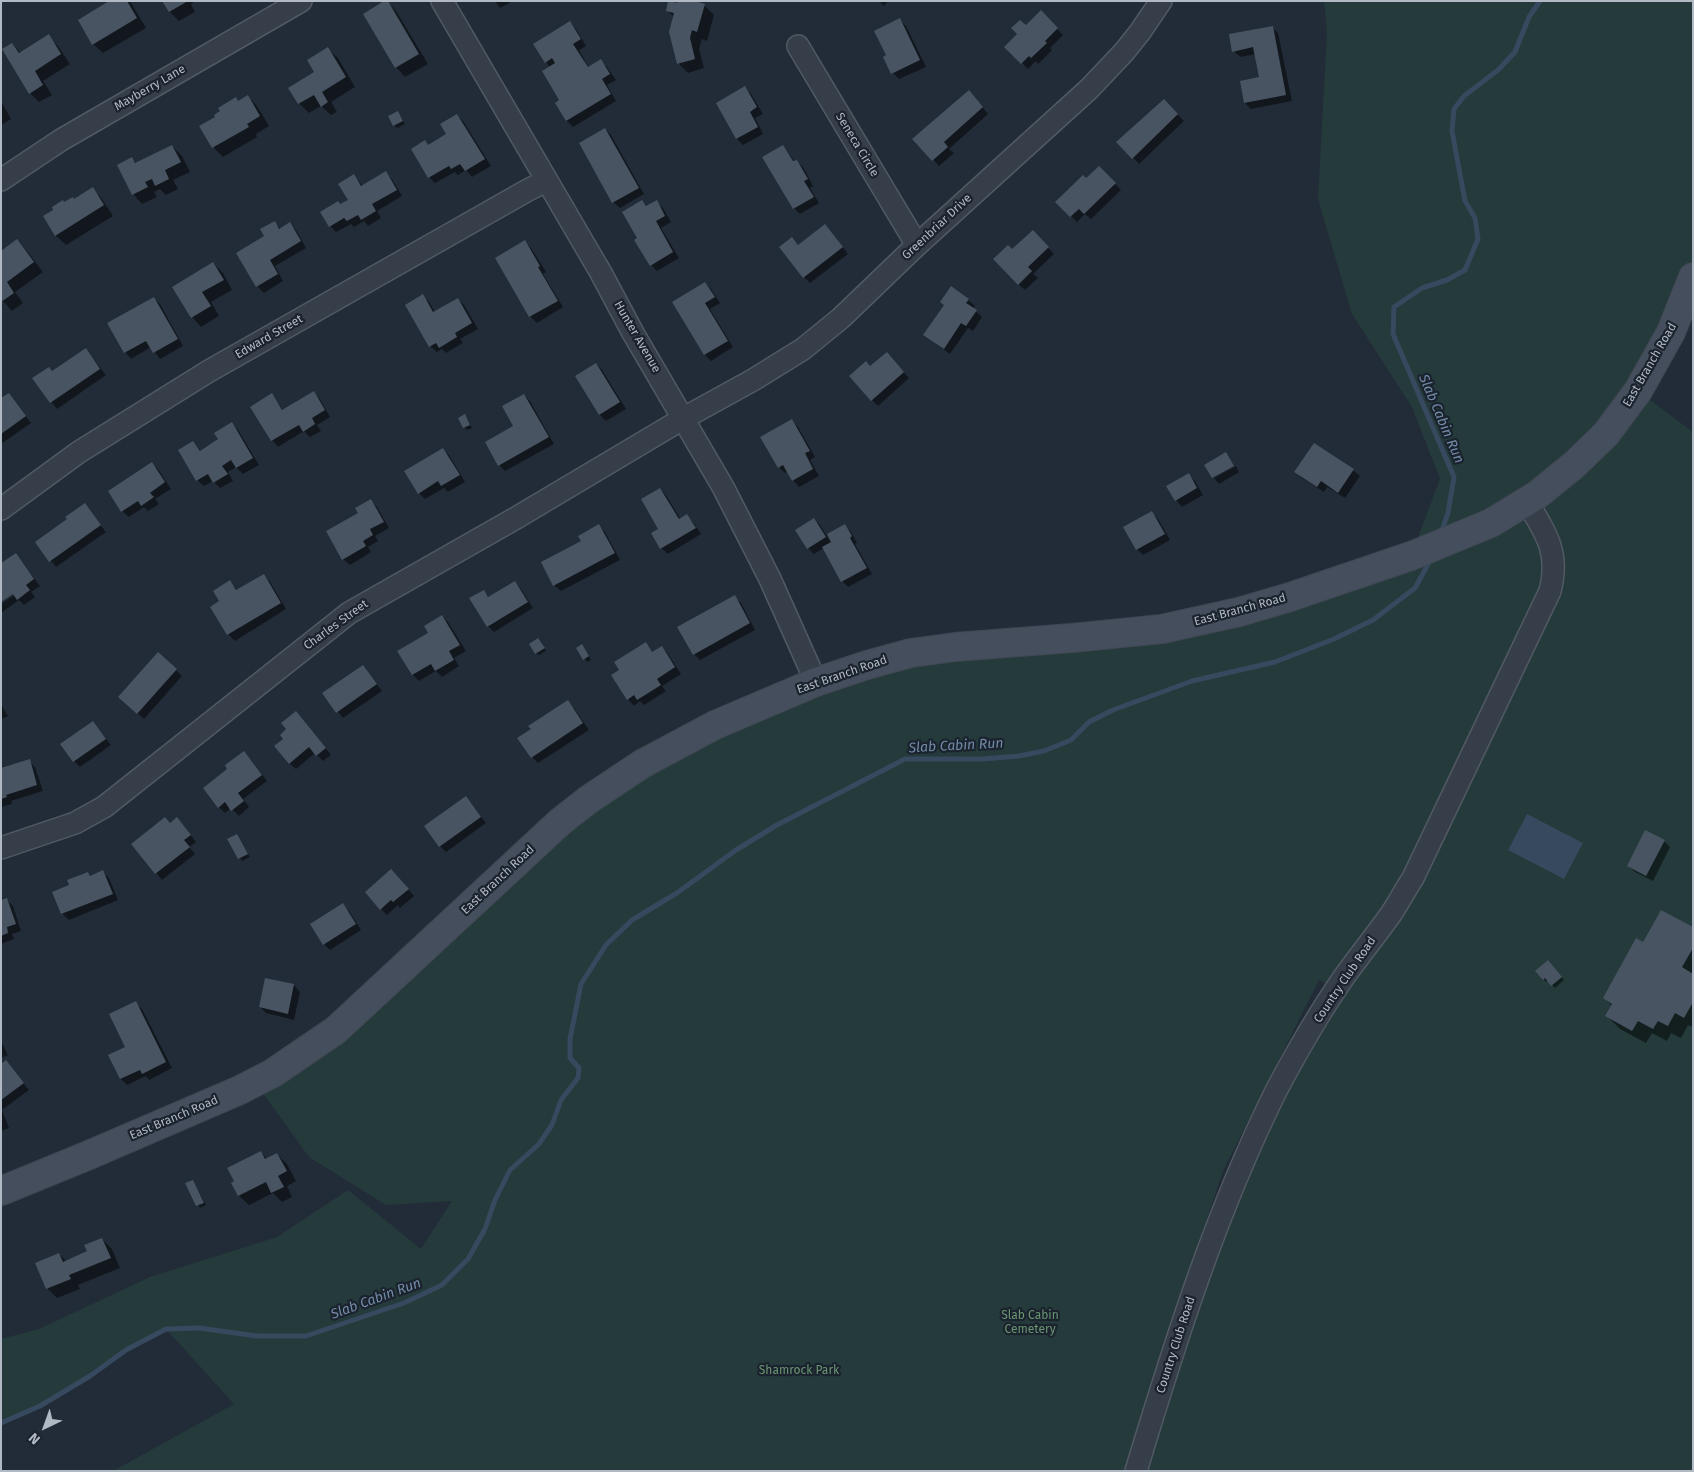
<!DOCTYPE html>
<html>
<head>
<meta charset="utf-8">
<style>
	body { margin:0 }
	#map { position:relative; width:1694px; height:1472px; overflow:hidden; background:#222c38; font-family:"Fira Sans",sans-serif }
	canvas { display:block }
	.frame { position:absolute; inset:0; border:2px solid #b1b9c5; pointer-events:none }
	.north { position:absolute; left:20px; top:1402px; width:50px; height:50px; -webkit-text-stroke:4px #1b232e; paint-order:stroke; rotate:222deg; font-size:14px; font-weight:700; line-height:20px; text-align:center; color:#b1b9c5 }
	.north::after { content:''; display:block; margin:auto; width:18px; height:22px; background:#b1b9c5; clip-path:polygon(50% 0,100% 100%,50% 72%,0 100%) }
</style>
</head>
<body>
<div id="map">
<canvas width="1694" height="1472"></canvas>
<div class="frame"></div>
<div class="north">N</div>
</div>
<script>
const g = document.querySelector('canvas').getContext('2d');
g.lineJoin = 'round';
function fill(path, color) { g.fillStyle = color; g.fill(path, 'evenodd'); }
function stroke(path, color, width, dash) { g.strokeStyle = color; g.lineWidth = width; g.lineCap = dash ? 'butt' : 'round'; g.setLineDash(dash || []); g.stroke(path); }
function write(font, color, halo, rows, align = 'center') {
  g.font = font + ' "Fira Sans",sans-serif'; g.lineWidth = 4.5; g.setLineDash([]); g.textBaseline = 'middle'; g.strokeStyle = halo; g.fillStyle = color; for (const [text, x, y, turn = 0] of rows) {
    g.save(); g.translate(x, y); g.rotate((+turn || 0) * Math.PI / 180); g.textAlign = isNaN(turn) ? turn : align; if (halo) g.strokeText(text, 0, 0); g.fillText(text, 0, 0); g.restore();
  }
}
fill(new Path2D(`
	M1324 1H1693V277L1638 391 1693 432V1471H1141L1235 1184 1336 990 1319 980 1223 1171 1159 1360 1124 1471H113L234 1404 166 1329 126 1350 90 1376 40 1406 1 1422V1339L39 1329 150 1277 277 1237 348 1190 421 1249 452 1201 386 1205 309 1157 255 1082 560 822 816 682 1072 638 1411 556 1440 479 1412 407 1352 314 1318 199 1327 32Z`), '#253a3b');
fill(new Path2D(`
	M1527 814 1583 843 1564 879 1508 850Z`), '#36495f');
fill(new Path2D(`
	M111 1H130L146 28 103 53 93 44Z
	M164 1H195L191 4 195 12 179 21 170 12Z
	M387 1 396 11 428 64 405 77 396 67Z
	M495 1H511V2L500 8Z
	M879 1H888L884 6Z
	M704 5 714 15 707 41 702 39 699 49 704 68 688 73 678 63 674 17 667 10Z
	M1041 12 1063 35 1050 48 1052 50 1038 64 1036 61 1028 69 1006 47Z
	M900 20 906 26 926 67 899 79 893 73 888 56Z
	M570 23 576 29 586 46 579 50 589 68 601 61 607 67 616 80 607 85 616 101 573 127 567 121 557 103 561 100 550 67 546 62Z
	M1272 27 1278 33 1292 101 1251 109 1245 103 1260 78 1256 54 1240 57 1234 51Z
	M48 36 58 46 70 64 43 81 52 95 39 102 30 93 12 44 21 53Z
	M328 49 338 58 355 87 331 102 337 112 331 115 321 106 309 113 299 103 290 88 316 73Z
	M745 88 751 94 763 114 755 118 763 134 743 145 737 139 717 103Z
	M248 96 257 106 269 126 256 134 257 137 223 157 213 147 239 102Z
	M975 98 988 114 949 149 954 153 939 166 914 139Z
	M1 101 11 119 1 125Z
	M1164 101 1184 121 1139 164 1118 142Z
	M400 115 405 124 397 128 394 125Z
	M457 115 463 121 491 166 472 177 466 170 458 175 455 172 435 183 429 177V146L448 134Z
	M605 129 611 135 644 194 620 208 613 202Z
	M172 146 182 156 190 172 173 180 178 189 166 195 160 189 154 192 157 197 142 204 133 194 132 159 137 164Z
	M783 146 795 162 796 161 803 167 813 186 810 188 819 203 800 214 794 208Z
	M1099 167 1121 190 1091 219 1085 214 1077 222 1057 202Z
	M385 173 392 179 402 196 377 211 381 218 368 226 364 221 354 227 351 224 336 232 330 226 350 200 354 176 363 186Z
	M93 189 102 199 113 216 66 245 56 236 44 217Z
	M642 201 648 207 656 202 663 208 671 222 661 228 679 258 657 271 651 265 639 239Z
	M274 223 281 229 290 224 296 230 306 248 275 266 283 281 264 293 257 286 238 253 266 237Z
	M831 232 848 254 810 283 804 277 792 238 799 246Z
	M1039 238 1054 254 1033 274 1038 278 1025 290 1018 284 1012 251Z
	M17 241 27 251 43 272 15 292 23 303 12 311 3 301 1 302Z
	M525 242 531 248 546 272 543 274 563 307 537 323 530 316 496 258Z
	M213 263 223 273 232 290 211 302 219 316 201 327 192 317Z
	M705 283 711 289 720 303 710 309 733 347 711 361 705 355 674 302Z
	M423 296 429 302 435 312 458 299 464 305 478 329 460 339 463 343 446 353 442 349 437 352 430 346Z
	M154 298 160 304 183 346 160 359 151 347 131 359 125 352Z
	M968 300 975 306 973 309 982 317 973 331 968 328 950 354 925 335Z
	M86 350 106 375 57 409 34 379 53 372Z
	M893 360 909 378 878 406 872 400 871 368Z
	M596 364 602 370 626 409 606 421 600 415 576 376Z
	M314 393 320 399 330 417 317 425 321 431 310 437 304 431 278 447 272 440 252 407 272 395 284 411Z
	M9 394 31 423 1 444V400Z
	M524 395 530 401 554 444 505 471 499 465 515 426Z
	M460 418 467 419 472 428 467 430Z
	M792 420 798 427 815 457 810 460 819 476 799 487 793 480 788 471 785 473 779 467Z
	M232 424 238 430 259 465 243 474 236 467 228 472 233 481 220 488 213 481 204 486 197 480 180 450 193 442 201 451 220 440Z
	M1314 444 1353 470 1360 476 1345 498 1327 487 1324 492 1302 478 1296 472Z
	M443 449 449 455 465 482 448 492 444 488 425 499 419 493Z
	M152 463 158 469 171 489 155 499 159 504 148 511 144 507 129 517 122 511Z
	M1236 466 1239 472 1219 484 1214 478Z
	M1189 475 1195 481 1203 495 1182 507 1176 500Z
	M660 489 666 495 681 520 687 516 693 522 701 534 668 554 661 548Z
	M371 501 377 507 389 528 375 536 378 541 368 547 371 552 350 565 343 559 360 513Z
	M85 505 106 532 56 567 36 542 68 520Z
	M1152 513 1158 519 1170 540 1143 555 1137 549Z
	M814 519 820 525 830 541 845 526 851 532 857 543 855 544 872 574 848 587 842 581 824 548 814 554 808 548Z
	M599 526 605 532 620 560 561 591 554 585 542 563 582 542Z
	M16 555 40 586 31 592 35 597 24 605 19 600 1 613V604L19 592Z
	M263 576 270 582 286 609 235 641 228 634 212 607 221 601 230 582 238 591Z
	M515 582 521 589 533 608 494 632 488 626 483 591 490 598Z
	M734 597 741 603 755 630 700 660 694 654Z
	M442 616 448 622 466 651 454 658 459 666 442 677 436 671 419 681 413 675 399 652 430 633Z
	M541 642 546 651 539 655 536 653Z
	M645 644 653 653 662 647 668 654 681 674 662 686 666 691 644 705 640 701 634 706 628 699 621 670Z
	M578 648H584L591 660 587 662Z
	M363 666 382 691 343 718 324 694Z
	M176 670 182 676 144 719 126 703Z
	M567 702 574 708 589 730 538 763 532 757V729Z
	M2 706 8 716 1 719V707Z
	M302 719 331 755 323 761 315 753 296 769 289 763Z
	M93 722 111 745 80 767 74 761Z
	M250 759 267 781 243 799 249 807 239 816 231 808 225 813 219 807Z
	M29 761 35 767 43 791 11 801 12 804 1 807V770Z
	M466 798 486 823 446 852 440 846Z
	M170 824 183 825 196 842 189 847 195 854 162 880 133 844Z
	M236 835 250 857 242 861 229 839Z
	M1664 841 1670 847 1653 881 1635 872 1629 866Z
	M103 872 109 878 118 900 69 920 62 913 71 886 88 873 91 876Z
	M397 876 414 896 400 908 398 905 387 915 381 909Z
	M7 900 13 906 21 931 12 934 14 939 1 944V902Z
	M342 905 349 911 361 930 330 950 324 944Z
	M1693 929V1027L1688 1025 1681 1038 1671 1033 1667 1041 1652 1033 1646 1043 1620 1029 1607 1016 1612 1006 1605 998Z
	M1548 962 1564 980 1555 988 1548 980 1546 982 1537 971Z
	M294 985 300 992 294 1020 266 1013 260 1007Z
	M135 1003 142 1009 172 1068 149 1080 146 1076 127 1085 121 1079 110 1056 127 1047Z
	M1 1041 8 1055 1 1058Z
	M6 1062 29 1090 2 1110 9 1128 1 1131V1065Z
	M261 1152 267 1159 277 1154 287 1164 296 1181 287 1186 292 1197 282 1202 273 1193 249 1205 239 1196 233 1184Z
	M193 1181 206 1205 200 1208 187 1184Z
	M102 1239 112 1249 120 1268 78 1285 80 1289 57 1298 47 1288 59 1254 67 1262 89 1252Z`), '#0007');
stroke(new Path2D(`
	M1441 533 1448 513 1454 477 1393 334 1394 307 1422 288 1447 280 1465 270 1478 239 1475 218 1465 201 1452 131 1454 109 1464 96 1498 70 1515 52 1529 17 1540 1
	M1 1423 40 1406 90 1376 126 1350 166 1329 199 1328 257 1336H306L404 1303 442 1285 468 1259 485 1229 495 1200 510 1170 539 1144 552 1125 561 1100 578 1078 579 1068 570 1058V1039L581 984 606 945 632 920 677 893 736 850 777 825 905 759H983L1019 756 1044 751 1071 740 1089 722 1113 710 1192 681 1275 662 1334 639 1373 620 1415 588 1432 557`), '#36495f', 5);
fill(new Path2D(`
	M109 1H127L137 18 92 45 78 20Z
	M162 1H188L169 12Z
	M384 1H388L419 54 395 68 363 14Z
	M668 1 677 3V1H695L705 4 697 32 692 30 690 38 695 59 677 64 669 32 674 13 666 11Z
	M1041 10 1058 28 1045 41 1047 43 1031 58 1029 56 1021 64 1004 47 1017 34 1011 28 1020 20 1026 25Z
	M900 18 920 60 891 74 883 57 886 55 874 31Z
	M570 21 581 39 573 44 588 67 601 59 610 74 602 79 611 94 566 121 555 103 559 100 542 71 555 63 552 58 545 63 533 44Z
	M1273 26 1286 95 1244 103 1240 81 1259 77 1253 47 1232 52 1229 34Z
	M49 34 61 54 35 71 43 85 29 94 2 49 12 43 19 53Z
	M328 47 346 77 322 92 328 102 321 107 314 95 298 104 288 88 314 72 307 60Z
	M745 86 757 107 750 112 758 127 736 139 716 103Z
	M969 90 983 107 944 142 948 147 932 161 912 139Z
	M248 95 260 116 247 124 249 127 212 148 199 126 215 117 214 115 220 111 218 108 236 97 238 101Z
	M1164 99 1178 114 1132 159 1116 142Z
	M398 111 403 121 393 126 388 116Z
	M457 114 485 159 465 171 460 164 451 169 449 166 428 178 411 149 425 140 428 145 446 134 440 124Z
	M605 128 639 188 612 203 579 143Z
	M172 145 181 162 165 170 169 179 155 186 152 179 145 182 148 187 132 195 117 165 132 157 135 163Z
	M783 145 793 161 797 160 808 179 804 181 814 197 793 209 762 157Z
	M1099 166 1116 183 1084 214 1079 209 1070 217 1055 202 1083 175 1086 178Z
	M386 171 397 190 372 204 376 211 361 220 358 215 347 221 344 218 329 227 320 212 338 201 340 204 348 200 338 184 354 174 361 186Z
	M93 187 104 205 55 236 43 216 53 210 52 207 63 200 64 202 73 197 74 199Z
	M642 200 646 206 657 200 665 216 656 221 673 252 650 266 634 240 637 238 622 212Z
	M275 221 279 229 290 222 301 241 270 260 278 274 256 287 236 253 264 236 260 229Z
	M825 224 843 247 803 278 779 247 792 237 798 245Z
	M1033 230 1049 247 1028 267 1032 271 1018 285 993 259 1008 245 1012 249Z
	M17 239 34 262 7 282 14 293 1 302V251Z
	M525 240 540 266 538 267 558 301 529 317 495 258Z
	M213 262 224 280 202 292 211 306 191 318 172 287Z
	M705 282 715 297 705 303 728 341 704 355 672 302Z
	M951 286 969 299 966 303 977 310 966 326 961 323 944 349 923 335 944 305 940 302Z
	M423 294 433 312 458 298 472 323 455 333 457 337 439 348 436 343 429 347 405 305Z
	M154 297 178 339 153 353 146 341 124 353 107 323Z
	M86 348 100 369 50 403 32 378 49 367 52 371Z
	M887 352 904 372 871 401 849 376 866 361 870 366Z
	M596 363 620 402 599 415 575 376Z
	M314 391 325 410 312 418 315 424 303 432 299 425 271 441 250 407 272 393 282 410Z
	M9 393 26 416 1 434V398Z
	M524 394 549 437 498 466 485 442 513 426 502 406Z
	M465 414 470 425 463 428 458 418Z
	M792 419 810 451 805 453 813 469 792 481 783 465 778 468 760 437Z
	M232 422 253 458 236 468 231 460 222 466 228 474 213 483 208 474 196 481 178 450 193 441 200 451 218 439 214 433Z
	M1314 443 1354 469 1338 493 1321 481 1317 487 1294 472Z
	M443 448 460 475 441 486 438 481 418 494 404 471Z
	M1226 452 1234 466 1212 478 1204 465Z
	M152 462 165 482 150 493 154 497 141 506 138 501 121 512 108 491Z
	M1189 473 1197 488 1175 501 1166 486Z
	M660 488 679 519 687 514 696 528 660 549 651 533 658 529 641 499Z
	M371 499 384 522 370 529 373 535 363 541 366 546 342 560 326 531 358 513 355 508Z
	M85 503 101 525 49 562 35 542 67 519 65 517Z
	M1152 511 1165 534 1136 550 1123 527Z
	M814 518 826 537 807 549 795 530Z
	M599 524 615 553 553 586 541 562 581 541 578 536Z
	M845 524 852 536 850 538 867 568 841 582 822 547 831 542 827 534Z
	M16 553 34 579 26 585 30 590 17 600 13 594 1 602V563Z
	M264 574 281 603 227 635 210 607 219 601 213 591 230 580 236 590Z
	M515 581 528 602 487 627 469 598 484 590 488 597Z
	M735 595 750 623 693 655 677 627Z
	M442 615 460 645 449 651 454 660 435 671 431 664 412 675 397 651 428 633 424 626Z
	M538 638 545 648 535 654 529 644Z
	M646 642 652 652 662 646 675 667 657 679 661 685 637 700 634 695 627 700 611 675 619 670 614 662Z
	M582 644 589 656 583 660 576 648Z
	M158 652 177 669 137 714 118 697Z
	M363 665 377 684 336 713 322 693Z
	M568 700 583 723 531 758 517 738 531 729 528 726Z
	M296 711 326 748 316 756 309 747 289 764 274 746 283 739 280 735 286 729 281 723Z
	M93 721 106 739 73 762 60 744Z
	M244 751 262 775 238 793 244 801 231 811 225 802 218 808 203 788 227 769 225 765Z
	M30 759 37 785 6 795 7 797 1 799V768Z
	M466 796 481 817 439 847 424 826Z
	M165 817 170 823 177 817 191 835 184 840 190 847 155 874 131 844Z
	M1645 830 1665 840 1646 876 1627 866Z
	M237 834 248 854 238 859 227 839Z
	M391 869 409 889 393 902 391 900 380 910 365 892Z
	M103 870 113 894 61 914 52 892 69 885 67 880 88 872 90 876Z
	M7 898 16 924 7 927 8 933 1 936V900Z
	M343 903 356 924 323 945 310 924Z
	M1661 910 1693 927V948L1682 967 1693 974V1002L1684 1018 1675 1013 1668 1026 1658 1021 1653 1029 1638 1021 1632 1031 1605 1016 1612 1004 1603 998 1636 938 1643 942Z
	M1548 960 1562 977 1551 986 1545 978 1543 980 1535 971Z
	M265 978 294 984 288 1014 259 1007Z
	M136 1001 166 1062 142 1074 140 1070 120 1079 108 1055 125 1047 109 1014Z
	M6 1060 24 1083 1 1100V1064Z
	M261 1151 265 1159 277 1153 287 1171 278 1176 284 1187 271 1193 266 1182 238 1196 231 1183 234 1181 227 1168Z
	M193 1180 204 1203 196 1206 185 1183Z
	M102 1238 111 1258 69 1275 71 1279 46 1289 35 1263 59 1253 63 1262 87 1251 84 1245Z`), '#485462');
const minor = new Path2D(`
	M442 1 601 273 633 333 723 487 770 579 816 682
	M798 46 917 245
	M1 180 61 140 301 1
	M1 509 79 452 209 371 528 190 546 181
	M1 848 75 823 104 807 349 613 516 518 684 418 753 380 803 349 841 318 917 245 1089 89 1124 52 1140 32 1161 1
	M1136 1471C1175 1342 1216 1212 1276 1091 1296 1053 1319 1013 1344 977 1359 956 1376 935 1391 914 1399 902 1405 890 1413 878L1550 591C1560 553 1546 533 1527 502`);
const secondary = new Path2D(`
	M1 1191 89 1155 240 1090 273 1073 336 1030 560 822 588 800 642 764 715 725 816 682 867 665 911 653 955 647 1072 638 1162 629 1239 612 1287 598 1411 556 1491 523 1537 495 1574 465 1606 434 1638 391 1671 332 1693 277`);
stroke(minor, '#515964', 24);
stroke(secondary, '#3f4752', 30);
stroke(minor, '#363e49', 21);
stroke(secondary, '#444e5c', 28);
write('12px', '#b1b9c5', '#1b232e', [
	["Mayberry Lane",150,88,-30],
	["Seneca Circle",857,145,59],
	["Greenbriar Drive",937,227,-43],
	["Edward Street",269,337,-30],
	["Hunter Avenue",637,337,60],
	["East Branch Road",1650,365,-60],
	["East Branch Road",1240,610,-15],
	["Charles Street",336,625,-36],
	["East Branch Road",842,675,-19],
	["East Branch Road",498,880,-43],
	["Country Club Road",1345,980,-56],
	["East Branch Road",174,1118,-23],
	["Country Club Road",1176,1345,-72]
]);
write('12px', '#699571', '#1b232e', [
	["Slab Cabin",1030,1316],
	["Cemetery",1030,1330],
	["Shamrock Park",799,1371]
]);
write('italic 14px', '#728ba8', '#1b232e', [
	["Slab Cabin Run",1441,419,67],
	["Slab Cabin Run",956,746,-3],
	["Slab Cabin Run",376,1299,-20]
]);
</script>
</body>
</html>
